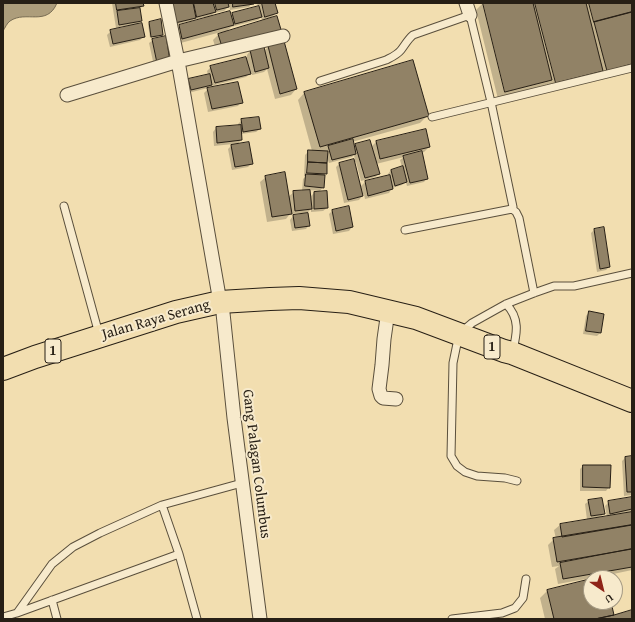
<!DOCTYPE html>
<html>
<head>
<meta charset="utf-8">
<style>
	body { margin:0 }
	#map { position:relative; width:635px; height:622px; overflow:hidden; background:#f2deb0; font-family:"Gentium Book Plus",serif }
	canvas { display:block }
	.frame { position:absolute; inset:0; border:4px solid #271f15; pointer-events:none }
	.north { position:absolute; left:583px; top:570px; width:40px; height:40px; box-sizing:border-box; background:#f7eacc; border:1px solid #a49983; border-radius:50%; rotate:145deg; font-size:11px; font-weight:700; line-height:16px; text-align:center; color:#271f15 }
	.north::after { content:''; display:block; margin:auto; width:14px; height:18px; background:#8f2418; clip-path:polygon(50% 0,100% 100%,50% 72%,0 100%) }
</style>
</head>
<body>
<div id="map">
<canvas width="635" height="622"></canvas>
<div class="frame"></div>
<div class="north">U</div>
</div>
<script>
const g = document.querySelector('canvas').getContext('2d');
g.lineJoin = 'round';
function fill(path, color) { g.fillStyle = color; g.fill(path, 'evenodd'); }
function stroke(path, color, width, dash) { g.strokeStyle = color; g.lineWidth = width; g.lineCap = dash ? 'butt' : 'round'; g.setLineDash(dash || []); g.stroke(path); }
function write(font, color, halo, rows, align = 'center') {
  g.font = font + ' "Gentium Book Plus",serif'; g.lineWidth = 4; g.setLineDash([]); g.textBaseline = 'middle'; g.strokeStyle = halo; g.fillStyle = color; for (const [text, x, y, turn = 0] of rows) {
    g.save(); g.translate(x, y); g.rotate((+turn || 0) * Math.PI / 180); g.textAlign = isNaN(turn) ? turn : align; if (halo) g.strokeText(text, 0, 0); g.fillText(text, 0, 0); g.restore();
  }
}
const water = new Path2D(`
	M3 3H57C47 27 26 10 10 21 7 23 5 28 3 31Z`);
fill(water, '#ad9d7b');
stroke(water, '#776b52', 1);
fill(new Path2D(`
	M112 3H142L143 6 139 9 141 21 137 25 144 36 140 40 110 47 107 35 111 31 125 28 124 26 116 28Z
	M169 3H227L228 6 229 5V3H252L249 7 230 10 229 6 224 11 214 13 209 18 231 16 233 13 258 7 257 3H274L276 13 272 17 262 20 261 17 258 20 231 27 225 33 218 55 213 40 221 32 177 44 174 32 179 26 205 19 204 17 194 20V19L190 23V21L171 26Z
	M483 3H632V63L602 71 603 73 549 90 547 84 544 87 498 99 476 10ZM595 72V74L551 86V84Z
	M149 23 162 34 161 36 150 38 148 24Z
	M153 40 169 60 154 66 149 43Z
	M284 43 296 89 291 95 275 99 267 69 264 72 252 75 251 72 246 77 211 86V85L208 88 188 93 185 83 189 80 208 75 207 71 211 67 247 58V55L250 51 263 48 264 51 268 47Z
	M208 89 241 102 238 106 208 112 204 93Z
	M305 92 428 115 420 123 352 142 354 147 356 145 371 147 376 142 429 147 424 152 421 153 427 178 424 182 407 186 406 182 402 185 392 188 389 193 365 199 364 194 359 200 344 203 336 167 339 164 355 160 354 155 352 157 329 163 327 158 326 173 324 175 323 187 320 191 309 190 310 197 314 193 327 208 323 211 311 212V209L307 213 309 225 306 229 292 231 290 220 293 216 301 215V213L290 214 286 219 267 222 260 182 266 177 288 197 294 192 302 191 303 179 306 176H304L305 155 309 151H312L298 100ZM404 157 400 160 402 167 391 170 388 174V176L365 182 360 187 354 163 356 162 361 181 375 177 379 174 376 164Z
	M242 120 260 129 256 132 241 134V140L237 145 252 163 248 167 232 170 228 149 233 144 214 146 213 132 216 128 238 126V124Z
	M348 207 352 227 349 231 333 234 329 214 332 211Z
	M603 228 609 267 606 270 597 272 591 233 594 230Z
	M589 312 600 333 597 336 583 334 586 316Z
	M632 457V495L624 496 622 461 625 458Z
	M583 466 609 487 606 491H580V469Z
	M632 498V570L604 576V578H598L597 577 558 584 555 569 559 566 552 567 548 545 554 539H556L554 530 560 525 587 520 585 504 589 501 604 514 599 518 607 517 605 506 609 502Z
	M591 580V602H610L613 616 632 611V619H545L540 598 547 591Z`), '#0003');
const building = new Path2D(`
	M116 3H143L144 6 117 10Z
	M170 3H193L196 18 175 23Z
	M194 3H213L216 12 197 17Z
	M215 3H228L229 7 217 10Z
	M233 3H253L254 4 233 7Z
	M262 3H275L278 13 265 17Z
	M483 3H533L552 80 505 92Z
	M535 3H586L603 71 556 83Z
	M589 3H632V12L594 22Z
	M259 6 262 17 235 24 232 13Z
	M140 8 142 21 119 25 117 11Z
	M230 11 234 25 182 39 179 25Z
	M632 12V64L607 71 594 22Z
	M277 16 282 33 223 50 218 34Z
	M161 19 163 35 151 37 149 22Z
	M142 23 145 37 113 44 110 30Z
	M166 36 170 61 157 63 152 39Z
	M284 41 297 89 280 94 268 46Z
	M264 47 269 68 255 72 250 50Z
	M246 57 251 74 215 83 210 66Z
	M413 60 429 116 320 147 304 92Z
	M210 74 212 85 191 90 188 79Z
	M238 82 243 103 212 109 207 88Z
	M259 117 261 129 243 132 241 119Z
	M241 125 242 140 217 143 216 127Z
	M426 129 430 147 380 159 376 141Z
	M353 139 356 154 332 160 328 146Z
	M370 140 380 174 365 178 355 144Z
	M249 142 253 164 235 167 231 145Z
	M308 150 328 151 327 163 308 162Z
	M422 151 428 179 410 183 403 156Z
	M354 159 363 196 348 200 339 163Z
	M308 162 327 163V174L307 173Z
	M403 166 407 182 395 186 391 170Z
	M285 172 292 214 272 217 265 176Z
	M306 174 325 175 324 188 305 186Z
	M390 175 393 189 368 196 365 181Z
	M310 190 312 209 295 211 293 191Z
	M327 191 328 208 314 209V192Z
	M349 206 353 227 336 231 332 210Z
	M308 213 310 226 295 228 293 215Z
	M604 227 610 267 600 269 594 229Z
	M589 311 604 314 601 333 586 331Z
	M632 456V492H627L625 457Z
	M583 465H611L610 488 583 487Z
	M632 497V509L610 514 608 501Z
	M602 498 605 514 591 516 588 500Z
	M632 512V525L562 537 560 524Z
	M632 525V549L557 562 553 538Z
	M632 549V567L563 579 560 563Z
	M591 579V602H611L614 615 595 619H554L547 590Z
	M632 610V619H595L614 615Z`);
fill(building, '#918266');
stroke(building, '#271f15', 1);
const lane = new Path2D(`
	M320 81 386 60C392 57 397 55 401 50 405 45 408 39 413 35L470 15 491 102 513 207 512 209 405 230
	M432 117 632 68
	M64 206 99 334
	M512 209 516 212 519 218 534 293
	M506 304C520 318 517 333 513 350
	M517 481 505 478 477 476 465 472 457 466 451 456 453 363 459 334 472 323 506 304 534 293 554 286H574L632 273
	M162 505 179 554 197 619
	M52 600 57 619
	M17 613 179 554
	M3 617 17 613 52 564 73 547 100 533 162 505 242 483
	M452 619 502 613 515 608 523 598 526 579`);
const street = new Path2D(`
	M166 3 178 61 220 302
	M466 3 470 15
	M67 95 178 61 283 36
	M388 311 384 339 382 365 379 389 381 396 383 398 396 399
	M223 313 234 418 260 619`);
const highway = new Path2D(`
	M3 369 35 357 176 312 220 302 270 299 299 298 349 302 416 318 504 351 512 353 632 401`);
stroke(lane, '#5a4f3c', 9);
stroke(street, '#5a4f3c', 15);
stroke(highway, '#271f15', 24);
stroke(lane, '#f7eacc', 7);
stroke(street, '#f7eacc', 13);
stroke(highway, '#f2deb0', 22);
for (const [x, y, w] of [
	[492,347,16],
	[53,351,16]
]) { const box = new Path2D(); box.roundRect(x - w / 2, y - 12, w, 24, 3); g.fillStyle = '#f7eacc'; g.fill(box); stroke(box, '#271f15', 1); }
write('bold 14px', '#271f15', null, [
	["1",492,347],
	["1",53,351]
]);
write('15px', '#271f15', '#f7eacc', [
	["Jalan Raya Serang",156,320,-16],
	["Gang Palagan Columbus",256,464,83]
]);
</script>
</body>
</html>
